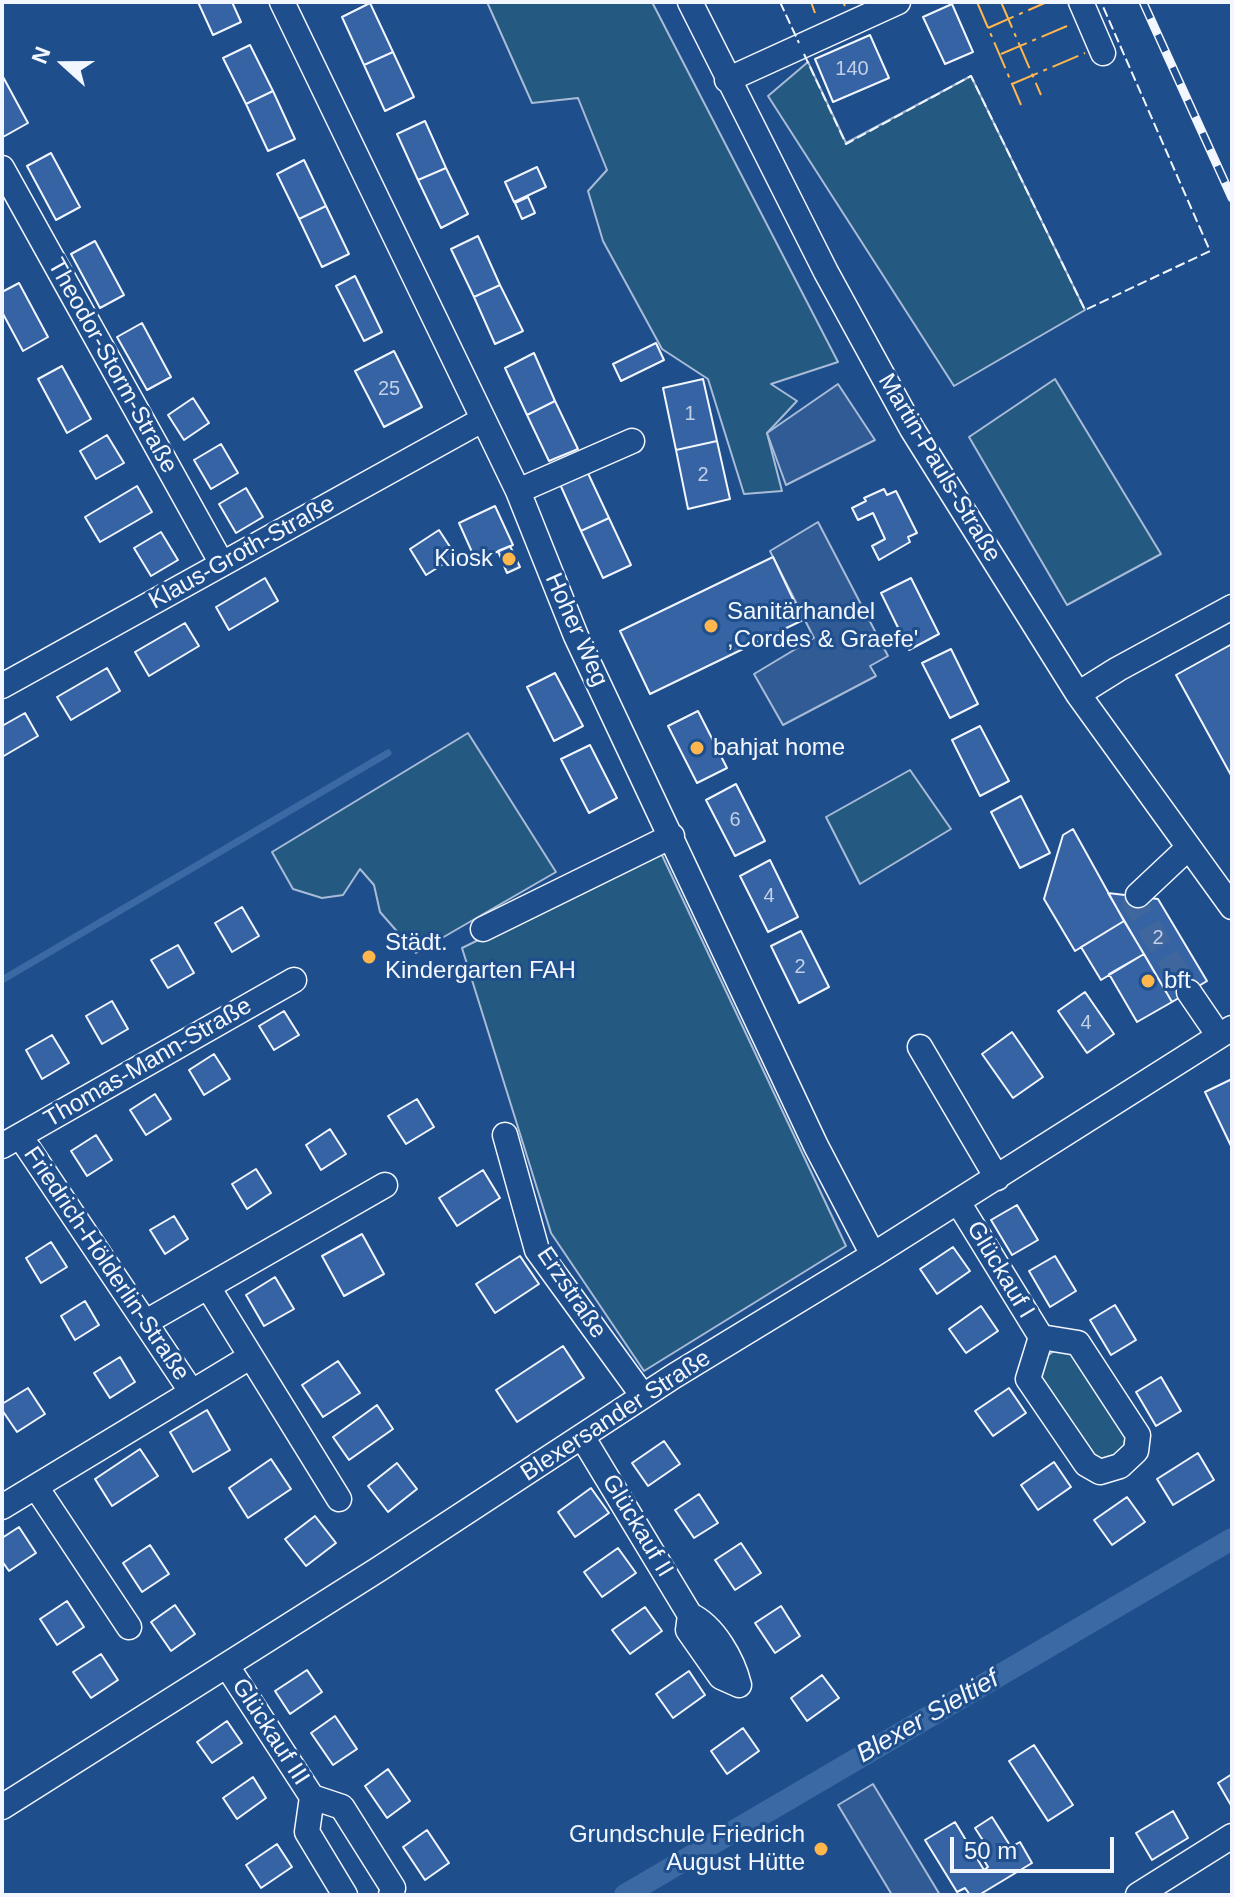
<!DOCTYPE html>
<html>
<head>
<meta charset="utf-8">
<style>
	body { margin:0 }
	#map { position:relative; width:1234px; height:1897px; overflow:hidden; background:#1f4e8c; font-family:Helvetica,sans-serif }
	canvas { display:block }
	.frame { position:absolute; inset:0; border:4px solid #f2f6ff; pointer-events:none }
	.north { position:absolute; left:24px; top:24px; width:80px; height:80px; -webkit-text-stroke:6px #1f4e8c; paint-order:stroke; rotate:291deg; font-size:22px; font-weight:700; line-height:32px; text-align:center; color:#f2f6ff }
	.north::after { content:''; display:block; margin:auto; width:28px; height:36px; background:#f2f6ff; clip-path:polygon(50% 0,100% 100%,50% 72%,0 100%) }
	.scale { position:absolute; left:950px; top:1837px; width:164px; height:36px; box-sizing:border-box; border:4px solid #f2f6ff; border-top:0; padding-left:10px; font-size:24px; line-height:28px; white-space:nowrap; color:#f2f6ff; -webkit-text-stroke:6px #1f4e8c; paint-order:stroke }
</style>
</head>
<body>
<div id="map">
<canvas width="1234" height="1897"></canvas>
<div class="frame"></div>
<div class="north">N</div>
<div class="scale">50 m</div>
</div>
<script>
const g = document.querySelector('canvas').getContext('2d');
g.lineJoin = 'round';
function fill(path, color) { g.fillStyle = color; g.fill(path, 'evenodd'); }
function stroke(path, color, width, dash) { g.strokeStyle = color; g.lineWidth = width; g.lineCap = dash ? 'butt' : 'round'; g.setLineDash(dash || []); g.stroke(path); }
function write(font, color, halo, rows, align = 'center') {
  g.font = font + ' Helvetica,sans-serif'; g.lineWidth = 6; g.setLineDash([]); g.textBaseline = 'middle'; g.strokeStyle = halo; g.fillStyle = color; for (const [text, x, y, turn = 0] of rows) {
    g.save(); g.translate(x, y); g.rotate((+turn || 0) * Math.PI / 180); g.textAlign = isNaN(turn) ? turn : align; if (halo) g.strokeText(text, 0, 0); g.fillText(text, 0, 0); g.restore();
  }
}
const green = new Path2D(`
	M487 2H652L838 362 771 384 797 401 767 433 782 491 744 494 708 379 662 349 603 241 588 191 607 170 578 98 532 103Z
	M808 62 846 143 971 76 1085 310 954 386 768 96Z
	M1055 379 1161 554 1067 605 969 437Z
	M468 733 556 872 416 953 380 912 374 885 360 869 343 895 322 898 293 889 272 852Z
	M910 770 951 829 860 884 826 817Z
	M660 851 846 1246 644 1371 551 1233 462 948Z
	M1057 1349 1070 1350 1126 1434 1123 1452 1102 1461 1092 1455 1037 1370 1044 1358Z`);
fill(green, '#245a82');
stroke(green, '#a8bbd7', 2);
const parking = new Path2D(`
	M838 384 875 440 786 485 767 433Z
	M818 522 888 656 870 666 876 676 783 725 754 674 814 638 770 551Z
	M873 1784 940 1895H892L838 1805Z`);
fill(parking, '#305b95');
stroke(parking, '#a8bbd7', 2);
stroke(new Path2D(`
	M2 980 388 753`), '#3b69a3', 7);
stroke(new Path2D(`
	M625 1895 1232 1539`), '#3b69a3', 22);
const building = new Path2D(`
	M198 2H232L241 22 213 35Z
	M370 3 393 52 364 65 342 17Z
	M952 4 973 52 945 64 923 17Z
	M870 35 889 78 833 102 815 59Z
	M250 45 273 91 246 104 223 58Z
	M393 52 414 97 385 111 364 65Z
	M2 75 28 123 3 137 2 136Z
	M273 91 295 139 268 151 246 104Z
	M425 121 446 168 418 180 397 134Z
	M51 153 80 207 56 220 27 166Z
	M304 160 326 206 299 219 277 174Z
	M537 167 546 187 514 202 505 182Z
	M446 168 468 214 441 228 418 180Z
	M528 197 535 213 522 219 515 203Z
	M326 206 349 254 322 267 299 219Z
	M478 236 500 285 474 297 451 249Z
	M95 241 124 295 100 308 71 254Z
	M355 276 382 332 364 341 336 286Z
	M19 283 48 337 23 351 2 312V292Z
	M500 285 523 331 495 344 474 297Z
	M142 323 171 377 147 390 117 337Z
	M656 343 664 360 621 381 613 364Z
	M394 351 422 407 384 427 355 371Z
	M534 353 555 401 527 415 505 368Z
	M62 366 91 419 67 433 38 379Z
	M703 379 717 441 676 450 663 388Z
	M193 398 209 423 184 440 168 415Z
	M555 401 578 449 549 461 527 415Z
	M107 435 124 463 96 479 80 451Z
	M717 441 730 499 688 509 676 450Z
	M221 444 238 473 211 489 194 460Z
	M586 469 609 518 581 531 559 482Z
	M137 486 152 512 100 542 85 517Z
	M246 488 263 517 236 533 219 504Z
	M884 489 887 495 896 491 917 533 908 537 910 542 879 560 872 546 885 539 873 513 858 520 852 508 866 501 864 498Z
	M495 506 513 545 476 561 459 523Z
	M609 518 631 565 603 578 581 531Z
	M439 530 456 556 426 575 410 549Z
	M161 532 178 560 151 576 134 548Z
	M510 546 520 567 507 573 498 551Z
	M773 557 803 620 650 694 620 631Z
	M265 578 278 601 229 630 216 607Z
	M911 578 939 634 909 650 881 593Z
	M185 623 199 646 149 676 135 652Z
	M1232 644V777L1176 675Z
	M951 649 978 704 950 718 922 663Z
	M107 668 120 691 71 720 57 697Z
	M555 673 583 726 554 741 527 687Z
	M698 711 727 768 697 783 668 726Z
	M25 713 38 736 2 757V726Z
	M980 726 1009 781 980 796 952 740Z
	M590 745 617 798 589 813 561 759Z
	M736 784 765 841 735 856 706 800Z
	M1021 796 1050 853 1020 868 991 812Z
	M1073 829 1124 921 1075 951 1044 899 1063 835Z
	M770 860 798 917 768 932 740 876Z
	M1108 893 1158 899 1207 981 1172 1002Z
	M242 907 259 936 232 952 215 923Z
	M1124 921 1144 954 1101 980 1081 947Z
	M801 931 829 987 799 1003 771 946Z
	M178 945 194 973 168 988 151 960Z
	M1144 954 1172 1002 1137 1022 1109 974Z
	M1085 992 1114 1034 1087 1053 1058 1011Z
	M112 1001 128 1029 102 1044 86 1016Z
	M284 1011 299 1035 274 1050 259 1026Z
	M1012 1032 1043 1077 1013 1098 982 1054Z
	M52 1035 69 1063 42 1079 26 1050Z
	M214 1054 230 1079 204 1095 189 1070Z
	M1232 1079V1148L1205 1092Z
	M155 1094 171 1119 146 1135 130 1110Z
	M417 1099 434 1127 406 1144 388 1116Z
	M330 1129 346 1154 321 1170 306 1145Z
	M96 1135 112 1160 87 1176 71 1151Z
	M256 1169 271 1193 247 1209 232 1184Z
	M483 1170 500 1198 457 1226 439 1198Z
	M1017 1205 1038 1240 1012 1255 991 1220Z
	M174 1216 188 1239 165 1254 150 1230Z
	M362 1234 384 1274 344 1296 322 1256Z
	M51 1242 67 1267 41 1283 26 1258Z
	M953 1247 970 1271 937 1294 920 1269Z
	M520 1256 539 1284 495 1313 476 1284Z
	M1055 1256 1076 1291 1050 1307 1029 1271Z
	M275 1277 294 1309 264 1326 246 1295Z
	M85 1301 99 1325 75 1340 61 1316Z
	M1115 1305 1136 1340 1111 1355 1090 1320Z
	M981 1306 998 1331 966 1353 949 1329Z
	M563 1346 584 1378 517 1422 496 1390Z
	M120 1357 135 1382 110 1398 94 1373Z
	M338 1361 360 1393 323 1417 302 1385Z
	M1161 1377 1181 1411 1156 1426 1136 1392Z
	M28 1388 45 1414 17 1432 2 1410V1404Z
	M1009 1388 1026 1413 993 1436 975 1411Z
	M377 1405 393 1429 349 1460 333 1437Z
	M207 1410 230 1450 193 1472 170 1432Z
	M664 1441 680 1464 648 1486 632 1463Z
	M140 1449 158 1476 112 1506 95 1479Z
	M1198 1453 1214 1480 1173 1505 1157 1479Z
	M271 1459 291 1489 248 1518 229 1488Z
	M1054 1462 1071 1487 1038 1510 1021 1485Z
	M397 1463 417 1489 388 1512 368 1486Z
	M591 1488 609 1513 575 1537 558 1512Z
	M699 1494 718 1523 694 1538 675 1510Z
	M1127 1497 1145 1522 1112 1545 1094 1520Z
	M315 1516 336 1543 306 1566 285 1539Z
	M19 1527 36 1553 9 1571 2 1561V1538Z
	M741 1543 761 1573 735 1590 715 1560Z
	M150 1545 169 1574 142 1592 123 1563Z
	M618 1548 636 1573 602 1597 584 1572Z
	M67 1601 84 1627 57 1645 40 1619Z
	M175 1605 195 1634 171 1651 151 1622Z
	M781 1606 800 1636 775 1653 755 1623Z
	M645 1607 662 1631 630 1654 612 1630Z
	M101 1654 118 1680 91 1698 73 1672Z
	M307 1670 322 1692 290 1714 275 1691Z
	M689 1671 705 1695 673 1718 656 1694Z
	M822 1675 839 1698 807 1721 791 1698Z
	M335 1716 357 1749 333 1765 311 1733Z
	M227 1721 242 1743 212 1763 197 1742Z
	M743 1728 759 1751 727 1774 711 1751Z
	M1034 1745 1073 1805 1048 1821 1009 1761Z
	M388 1769 410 1801 387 1818 365 1786Z
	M1232 1774V1807L1218 1783Z
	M253 1777 266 1798 237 1819 223 1798Z
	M1173 1811 1188 1838 1152 1860 1136 1833Z
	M992 1817 1011 1847 1020 1842 1032 1863 979 1895H970L965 1888 957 1892 925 1840 955 1822 984 1870 988 1867 976 1847 984 1842 975 1828Z
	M427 1830 449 1863 425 1880 403 1847Z
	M277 1844 292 1867 261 1888 246 1865Z`);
fill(building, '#3563a3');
stroke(building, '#f2f6ff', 2);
stroke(new Path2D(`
	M1138 895 1134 903 1189 992`), '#3f679d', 24, [24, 12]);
const minor = new Path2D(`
	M282 2 518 491 576 636 816 1146 873 1255
	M690 2 826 272 912 429 1078 694 1232 907
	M1081 2 1103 53
	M727 80 898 2
	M2 168 222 564
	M518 491 632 441
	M2 686 482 420
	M1078 694 1118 669 1232 607
	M1138 895 1188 848
	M483 929 672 836
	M1189 992 1219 1036
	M920 1047 997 1178
	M505 1135 537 1250 643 1396
	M20 1136 191 1391
	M2 1146 294 980
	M958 1202 1041 1337 1028 1379 1086 1464 1100 1472 1120 1466 1136 1451 1138 1435 1078 1343 1041 1337
	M208 1287 339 1499
	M146 1322 385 1185
	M583 1438 690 1615 688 1630 721 1677 739 1685C733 1660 714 1626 690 1615
	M36 1487 129 1627
	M2 1507 250 1357
	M227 1666 312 1797 342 1807 393 1888 391 1895
	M312 1797 307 1832 345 1895
	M2 1807 379 1569 674 1376 873 1255 1232 1028
	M1138 1895 1232 1836`);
stroke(minor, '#f2f6ff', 27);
stroke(minor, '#1f4e8c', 24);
const rail = new Path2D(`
	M1143 2 1232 198`);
stroke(rail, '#f2f6ff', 9);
stroke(rail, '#1f4e8c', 6, [18]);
stroke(new Path2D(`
	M780 2 799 43
	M804 54 846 144 971 76 1085 310 1210 251 1101 2`), '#f2f6ff', 2, [10, 4]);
stroke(new Path2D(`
	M811 2 815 13
	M843 2 845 6
	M977 2 1021 105
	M1001 2 1041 95
	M988 28 1047 2
	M1001 54 1067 26
	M1012 84 1085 53`), '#ffb74d', 2, [28, 6, 4, 6]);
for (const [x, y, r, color] of [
	[509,559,8,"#ffb74d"],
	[711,626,8,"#ffb74d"],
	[697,748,8,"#ffb74d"],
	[369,957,8,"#ffb74d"],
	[1148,981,8,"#ffb74d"],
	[821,1849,8,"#ffb74d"]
]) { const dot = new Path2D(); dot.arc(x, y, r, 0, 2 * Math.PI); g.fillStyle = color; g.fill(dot); stroke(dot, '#1f4e8c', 3); }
write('20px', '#c3d1e8', null, [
	["140",852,69],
	["25",389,389],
	["1",690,414],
	["2",703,475],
	["6",735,820],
	["4",769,896],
	["2",1158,938],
	["2",800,967],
	["4",1086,1023]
]);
write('24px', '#f2f6ff', '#1f4e8c', [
	["Theodor-Storm-Straße",112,366,61],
	["Martin-Pauls-Straße",939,468,59],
	["Klaus-Groth-Straße",242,553,-29],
	["Hoher Weg",576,630,66],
	["Thomas-Mann-Straße",148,1063,-30],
	["Friedrich-Hölderlin-Straße",106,1264,56],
	["Glückauf I",1000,1270,59],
	["Erzstraße",571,1293,56],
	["Blexersander Straße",616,1416,-33],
	["Glückauf II",637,1526,59],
	["Glückauf III",270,1732,57]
]);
write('24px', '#f2f6ff', '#1f4e8c', [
	["Kiosk",493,559,"right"],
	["Sanitärhandel",727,612],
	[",Cordes & Graefe'",727,640],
	["bahjat home",713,748],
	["Städt.",385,943],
	["Kindergarten FAH",385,971],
	["bft",1164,981],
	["Grundschule Friedrich",805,1835,"right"],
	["August Hütte",805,1863,"right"]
], 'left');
write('italic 26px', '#f2f6ff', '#1f4e8c', [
	["Blexer Sieltief",928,1717,-30]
]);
</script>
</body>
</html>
